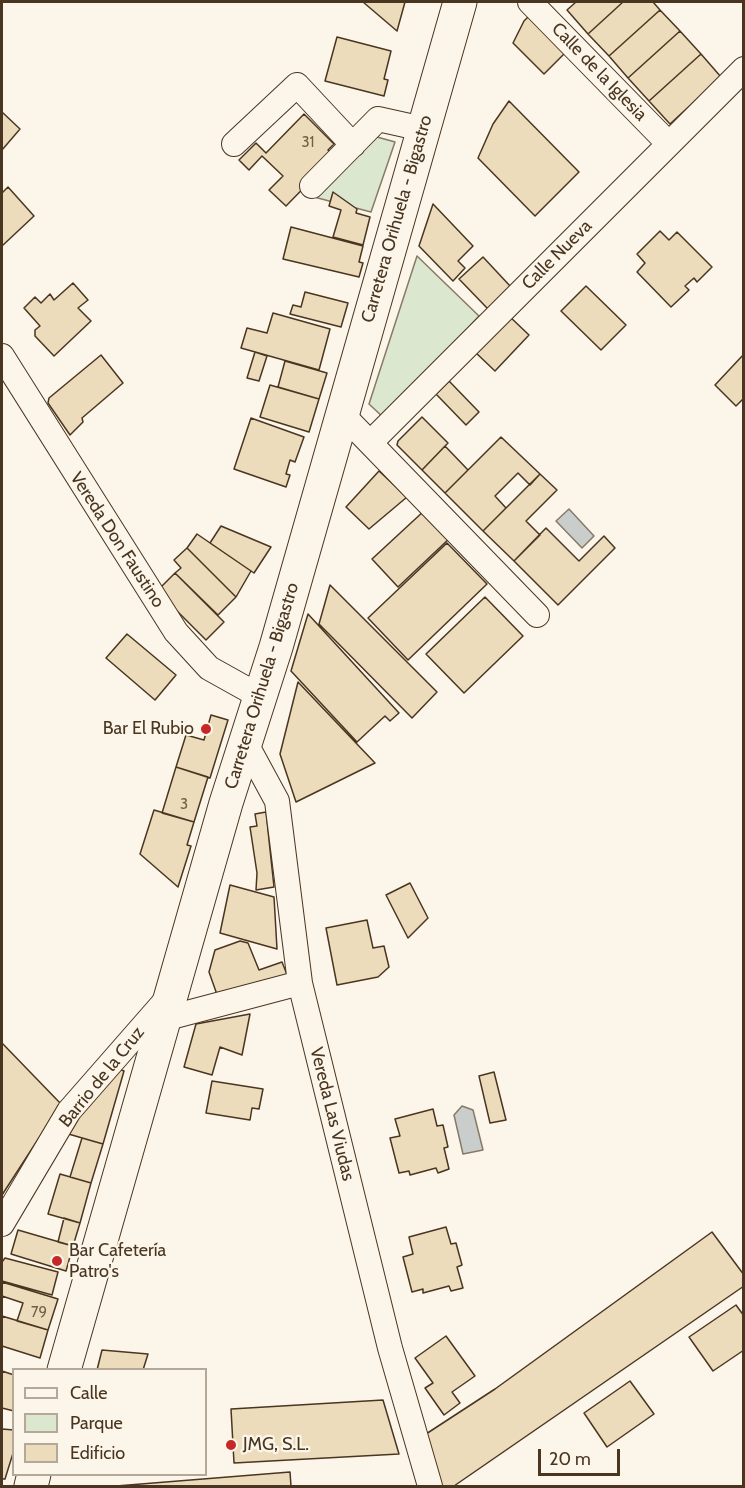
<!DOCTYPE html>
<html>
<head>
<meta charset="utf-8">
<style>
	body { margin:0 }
	#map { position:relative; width:745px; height:1488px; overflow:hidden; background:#fbf6e9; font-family:Cabin,sans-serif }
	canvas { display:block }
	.frame { position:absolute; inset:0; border:3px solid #4a3520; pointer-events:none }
	.legend { position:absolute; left:12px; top:1368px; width:195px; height:108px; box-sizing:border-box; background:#fbf6e9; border:2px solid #b4a999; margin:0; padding:8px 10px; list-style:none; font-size:18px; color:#4a3520 }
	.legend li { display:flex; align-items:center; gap:12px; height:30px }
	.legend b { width:30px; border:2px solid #b4a999 }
	.scale { position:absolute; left:538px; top:1449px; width:82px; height:27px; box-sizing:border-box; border:3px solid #4a3520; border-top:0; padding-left:8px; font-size:18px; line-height:21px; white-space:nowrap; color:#4a3520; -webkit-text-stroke:4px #fbf6e9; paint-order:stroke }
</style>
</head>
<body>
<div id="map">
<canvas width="745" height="1488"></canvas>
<div class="frame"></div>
<ul class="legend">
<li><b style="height:8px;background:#fbf6e9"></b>Calle</li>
<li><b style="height:16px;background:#dce7d0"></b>Parque</li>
<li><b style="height:16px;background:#ecdcbc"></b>Edificio</li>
</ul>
<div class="scale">20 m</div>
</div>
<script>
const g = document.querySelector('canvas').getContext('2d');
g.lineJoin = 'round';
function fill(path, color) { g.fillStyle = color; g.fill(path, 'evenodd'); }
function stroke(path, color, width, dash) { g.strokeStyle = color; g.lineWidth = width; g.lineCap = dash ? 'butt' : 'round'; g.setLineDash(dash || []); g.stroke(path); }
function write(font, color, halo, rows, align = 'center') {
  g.font = font + ' Cabin,sans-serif'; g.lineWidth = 4.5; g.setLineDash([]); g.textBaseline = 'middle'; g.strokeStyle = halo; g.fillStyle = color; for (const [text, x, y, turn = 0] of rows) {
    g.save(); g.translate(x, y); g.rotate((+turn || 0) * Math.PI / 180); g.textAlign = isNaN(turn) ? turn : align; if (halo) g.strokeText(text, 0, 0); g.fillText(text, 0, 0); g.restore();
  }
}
const green = new Path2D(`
	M370 135 395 142 371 212 314 197Z
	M417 256 479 316 385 419 369 404Z`);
fill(green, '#dce7d0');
stroke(green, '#887966', 1.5);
const water = new Path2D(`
	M569 509 594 536 582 548 556 521Z
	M462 1106 473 1110 483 1150 463 1154 454 1115Z`);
fill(water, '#c9cecd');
stroke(water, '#887966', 1.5);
const building = new Path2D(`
	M363 2H405L397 31Z
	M576 2H623L588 34 567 10Z
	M623 2H653L660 10 609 56 588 34Z
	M660 10 680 31 628 78 609 56Z
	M532 13 571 47 544 74 513 43 524 21Z
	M680 31 701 54 649 101 628 78Z
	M337 37 391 51 384 79 388 80 384 96 325 81Z
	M701 54 721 77 670 124 649 101Z
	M509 101 579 172 535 216 478 158 493 124Z
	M2 112 20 129 2 150Z
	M304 114 334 144 328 150 334 157 286 206 269 190 283 176 262 156 249 170 239 160 256 143 266 153Z
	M8 187 34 216 2 246V193Z
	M333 192 357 209 356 213 370 217 363 245 333 237 341 210 329 206Z
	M433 204 473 246 458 261 465 268 453 281 419 246Z
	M291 227 363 246 359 262 363 263 359 277 283 259Z
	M660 231 669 240 677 232 712 267 697 282 694 278 685 286 689 290 671 307 637 272 645 263 637 254Z
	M483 257 511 287 488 309 459 279Z
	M73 283 88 300 78 308 91 321 54 356 35 336V330L40 326 24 308 35 297 41 303 50 294 54 300Z
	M586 286 626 325 601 350 561 311Z
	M305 292 348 303 341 327 290 314 293 305 301 307Z
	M273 313 330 329 319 370 241 348 247 328 267 333Z
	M508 315 529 335 495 371 474 351Z
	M255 352 267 356 259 381 247 378Z
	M744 354V398L736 406 715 385Z
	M101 355 123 383 82 418 83 422 70 435 48 403 49 398Z
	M285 361 327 373 319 399 278 387Z
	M449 381 479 412 466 425 436 394Z
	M270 385 319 399 309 432 260 417Z
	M422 417 448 443 422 470 397 445 398 441Z
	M251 418 304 437 295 462 290 460 286 474 290 475 286 487 234 469Z
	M501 437 540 474 530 485 518 473 495 496 506 508 483 531 445 493Z
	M445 446 468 470 445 493 422 470Z
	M379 471 407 497 369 529 346 507Z
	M540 474 557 490 526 521 540 535 514 561 483 531Z
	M425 510 451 537 398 587 372 559Z
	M221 526 271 547 254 573 210 543Z
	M546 528 579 561 604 536 615 548 558 605 514 561Z
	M197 534 251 571 236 597 187 548Z
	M447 543 487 584 408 660 368 618Z
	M187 548 236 597 218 615 175 573 181 568 174 560Z
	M175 573 224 622 206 640 157 591Z
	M330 585 437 692 412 718 319 624Z
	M485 597 523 636 464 693 426 654Z
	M308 614 399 713 390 721 385 716 357 742 291 671Z
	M127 634 176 675 155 700 106 658Z
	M298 682 375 763 296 802 280 754Z
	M211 715 228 720 210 778 176 767 186 735 204 740Z
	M176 767 208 777 194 822 162 813Z
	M154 810 194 822 187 845 191 846 178 887 140 854Z
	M266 812 274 887 256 890 257 873 250 827 257 826 255 814Z
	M410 883 428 918 408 938 386 895Z
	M230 885 274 897 277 949 220 933Z
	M367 920 373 948 384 946 389 967 378 977 337 985 326 928Z
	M240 941 248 943 259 970 282 962 288 977 220 1003 209 972 215 950Z
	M250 1014 242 1055 220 1047 212 1075 184 1067 196 1024Z
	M2 1043 61 1104 2 1195Z
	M119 1069 124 1071 103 1144 65 1133Z
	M494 1072 506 1120 490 1123 479 1076Z
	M212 1081 263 1089 259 1109 252 1108 250 1120 206 1113Z
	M433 1109 437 1126 443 1125 448 1147 444 1148 449 1169 438 1173 436 1168 410 1175 409 1171 399 1173 390 1138 400 1136 395 1119Z
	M82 1138 103 1144 91 1183 70 1177Z
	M60 1174 91 1183 80 1223 48 1214Z
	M64 1218 80 1223 73 1246 58 1242Z
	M446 1227 451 1244 456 1243 462 1265 457 1267 463 1288 451 1291 449 1286 423 1293V1289L412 1292 403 1257 413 1254 409 1237Z
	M18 1230 73 1246 66 1271 11 1254Z
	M712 1232 744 1275V1286L454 1486H440L426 1434 495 1389Z
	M5 1258 58 1272 52 1295 2 1281V1262Z
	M2 1282 58 1299 48 1330 17 1321 23 1303 2 1296V1300Z
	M736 1305 744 1316V1350L713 1371 689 1337Z
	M2 1316 48 1330 40 1358 2 1346Z
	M446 1336 475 1376 452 1392 460 1403 444 1415 425 1388 433 1383 415 1358Z
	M102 1350 148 1354 143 1370H97Z
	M2 1371 14 1375V1411L2 1408Z
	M630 1381 654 1414 607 1447 584 1413Z
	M383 1400 399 1454 234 1463 231 1409Z
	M2 1429 14 1430V1450L5 1479H2Z
	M290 1472 291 1486H116Z`);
fill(building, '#ecdcbc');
stroke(building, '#4a3520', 1.5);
const street = new Path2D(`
	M530 2 668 143
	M234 144 297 85 353 145
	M312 186 378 119 423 129
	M2 356 176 632 209 668 261 697
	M341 413 537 615
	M371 442 744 69
	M245 742 277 801 300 983 390 1348 430 1486
	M164 1019 300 983
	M2 1224 69 1111 167 999`);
const primary = new Path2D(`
	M64 1370 226 803 276 647 460 2
	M31 1486 34 1474`);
stroke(street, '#4a3520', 26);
stroke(primary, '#4a3520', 35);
stroke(street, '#fbf6e9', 24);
stroke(primary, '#fbf6e9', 33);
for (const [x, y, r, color] of [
	[206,729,6,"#c62828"],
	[57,1261,6,"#c62828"],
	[231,1445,6,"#c62828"]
]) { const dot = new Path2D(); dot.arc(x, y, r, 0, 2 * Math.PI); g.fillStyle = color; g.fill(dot); stroke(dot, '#fbf6e9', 2); }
write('15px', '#725f47', null, [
	["31",308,143],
	["3",184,805],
	["79",39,1313]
]);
write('18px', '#4a3520', '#fbf6e9', [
	["Calle de la Iglesia",599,72,46],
	["Carretera Orihuela - Bigastro",397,219,-74],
	["Calle Nueva",557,255,-45],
	["Vereda Don Faustino",117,540,57],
	["Carretera Orihuela - Bigastro",262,686,-73],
	["Barrio de la Cruz",102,1077,-51],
	["Vereda Las Viudas",332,1114,76]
]);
write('18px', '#4a3520', '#fbf6e9', [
	["Bar El Rubio",194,729,"right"],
	["Bar Cafetería",69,1251],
	["Patro's",69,1272],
	["JMG, S.L.",243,1445]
], 'left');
</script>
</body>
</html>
